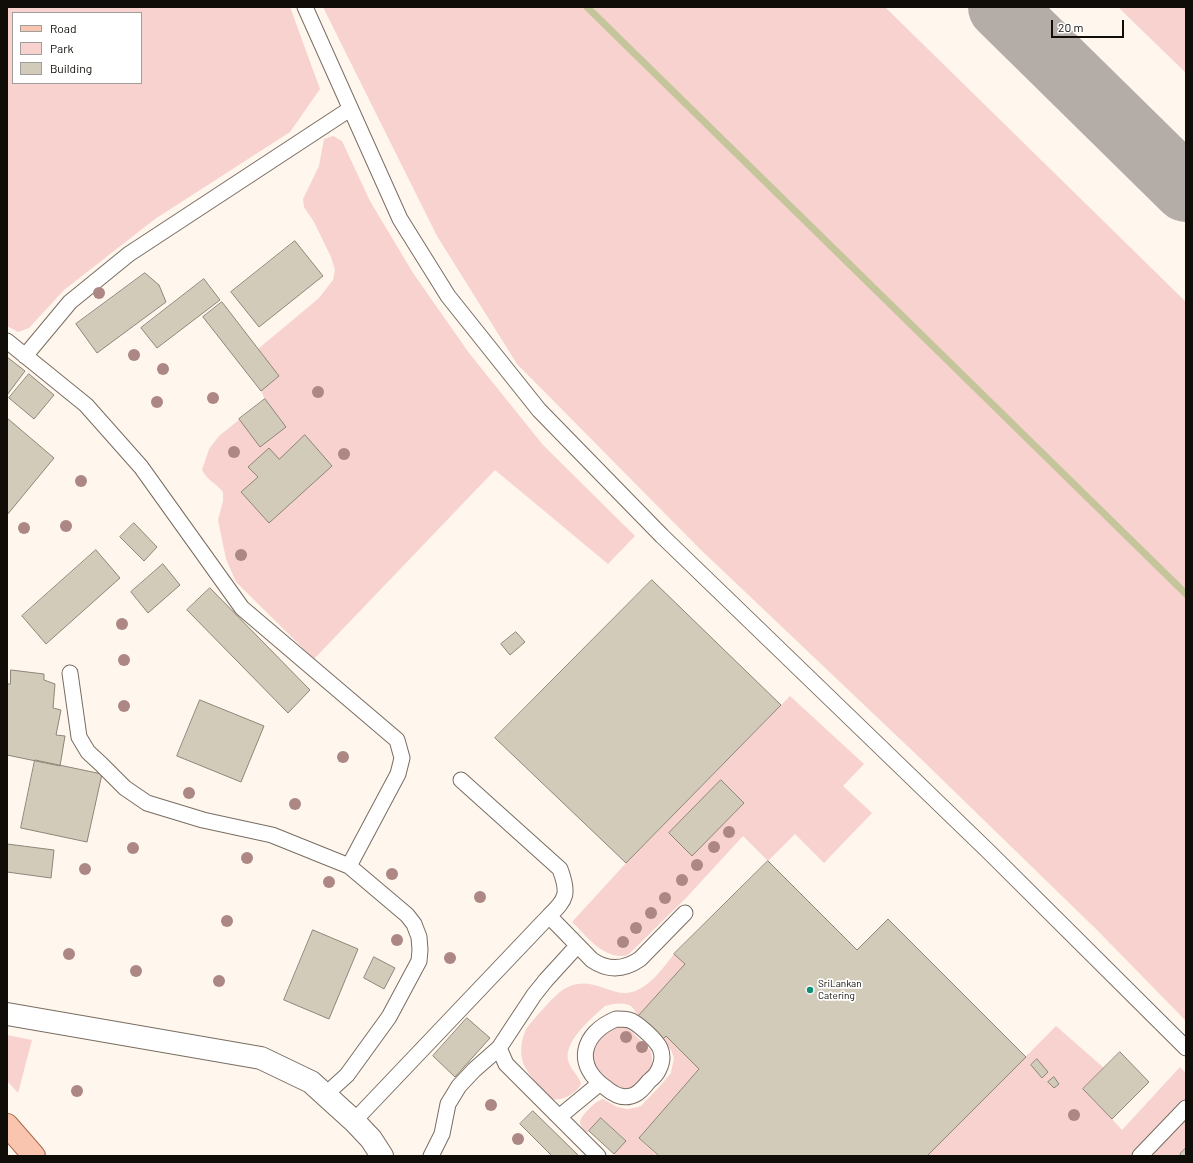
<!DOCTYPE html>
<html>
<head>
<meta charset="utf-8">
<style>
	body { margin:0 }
	#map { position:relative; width:1193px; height:1163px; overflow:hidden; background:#fff6ee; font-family:Barlow,sans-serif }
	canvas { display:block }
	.frame { position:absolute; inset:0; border:8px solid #100c07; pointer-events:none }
	.legend { position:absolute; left:12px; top:12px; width:130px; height:72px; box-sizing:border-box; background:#fff; border:1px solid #9f9e9c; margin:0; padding:5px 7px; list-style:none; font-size:12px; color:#100c07 }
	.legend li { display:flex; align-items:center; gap:8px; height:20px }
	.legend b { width:20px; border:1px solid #9f9e9c }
	.scale { position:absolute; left:1051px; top:20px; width:73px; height:18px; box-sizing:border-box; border:2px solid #100c07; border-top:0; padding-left:5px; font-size:12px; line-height:14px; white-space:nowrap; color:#100c07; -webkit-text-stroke:3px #fff; paint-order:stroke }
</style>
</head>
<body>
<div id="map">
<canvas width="1193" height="1163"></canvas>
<div class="frame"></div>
<ul class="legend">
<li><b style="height:5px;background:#f9c5af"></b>Road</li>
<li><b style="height:11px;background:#f7d2ce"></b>Park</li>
<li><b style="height:11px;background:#d2cbba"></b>Building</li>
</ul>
<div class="scale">20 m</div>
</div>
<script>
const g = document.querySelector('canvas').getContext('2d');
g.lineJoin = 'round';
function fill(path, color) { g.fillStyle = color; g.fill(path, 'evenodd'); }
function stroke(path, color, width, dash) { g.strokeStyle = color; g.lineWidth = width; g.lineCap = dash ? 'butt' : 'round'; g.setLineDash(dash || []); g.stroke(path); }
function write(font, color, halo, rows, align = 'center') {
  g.font = font + ' Barlow,sans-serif'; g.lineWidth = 3.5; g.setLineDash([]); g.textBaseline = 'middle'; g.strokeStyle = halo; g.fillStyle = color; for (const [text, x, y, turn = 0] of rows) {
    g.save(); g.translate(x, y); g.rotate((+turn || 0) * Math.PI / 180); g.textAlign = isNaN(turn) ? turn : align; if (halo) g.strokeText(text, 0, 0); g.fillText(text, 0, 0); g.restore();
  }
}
fill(new Path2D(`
	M7 7H290L320 89 290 132 155 219 64 290 29 328 18 332 7 326ZM13 13H141V83H13Z
	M323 7H885L1186 302V1021L1098 931 920 758 700 549 517 364 437 236Z
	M1118 7H1186V73Z
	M333 136 342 141 370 201 413 273 469 353 543 445 635 536 608 564 495 470 314 659 236 582 226 559 218 520 223 501V492C215 482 208 481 202 470L209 449 219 436 265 399 261 391 279 376 258 349 319 298 333 280 335 270 331 257 314 222 304 207 303 199 319 166 324 139Z
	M790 696 864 764 843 786 872 813 824 863 795 834 768 861 743 836 686 898 628 955C604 961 587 936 572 922L626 863Z
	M674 954 685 964 638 1016C636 1013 634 1009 632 1007 625 1001 612 1004 605 1006 591 1019 561 1043 569 1063 572 1071 580 1077 581 1084 577 1093 561 1102 552 1099 543 1090 533 1080 526 1069 519 1059 520 1039 527 1028 532 1021 538 1014 544 1008 555 996 563 986 578 984 597 980 614 997 632 992 650 987 663 968 674 954Z
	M610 1026H624L628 1028 651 1051 653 1066 637 1088 624 1090 617 1087 594 1066 591 1044Z
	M1056 1026 1104 1068 1083 1089 1112 1119 1122 1130 1180 1067 1186 1073V1156H927Z
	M7 1035 32 1040 18 1093 7 1081Z
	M666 1036 699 1069 639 1138 657 1156H616L614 1154 626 1141 602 1118 587 1133C584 1130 580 1126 580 1122 581 1115 597 1100 603 1099L617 1107 627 1109 634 1108 641 1106 660 1086 671 1073 674 1058 671 1050 662 1040Z`), '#f7d2ce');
stroke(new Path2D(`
	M587 7 1186 594`), '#c4c59a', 7);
stroke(new Path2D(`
	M1001 7 1186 189`), '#b4aca6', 66);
const building = new Path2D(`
	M295 241 323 276 259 327 231 292Z
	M145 273 159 285 166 302 97 353 76 324Z
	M204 279 220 300 157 348 141 328Z
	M222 302 279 376 261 391 203 317Z
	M7 357 25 371 7 395Z
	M29 374 54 395 34 419 9 398Z
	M265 399 286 427 260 447 239 419Z
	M7 418 54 458 7 515Z
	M305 435 332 466 269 523 241 492 258 477 248 467 269 448 279 459Z
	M134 523 157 547 144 561 120 537Z
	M96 550 120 578 46 644 22 616Z
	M163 564 180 585 148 613 131 592Z
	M652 580 781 705 626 863 495 738Z
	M210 588 310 690 288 713 187 610Z
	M516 632 525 642 510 655 501 644Z
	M11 670 44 674V680L55 684 53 708 61 710 56 735 65 736 60 766 7 755V684H10Z
	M200 700 264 726 241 782 177 756Z
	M35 760 102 774 87 842 21 828Z
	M721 780 744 803 692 856 669 833Z
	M7 844 54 850 51 878 7 872Z
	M768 861 857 950 888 919 1026 1057 927 1156H659L639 1138 699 1069 666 1036 662 1040 638 1016 685 964 674 954Z
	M313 930 358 949 329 1019 284 1000Z
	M374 957 395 968 384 989 364 978Z
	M467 1018 490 1038 455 1077 433 1056Z
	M1120 1052 1149 1082 1112 1119 1083 1089Z
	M1037 1059 1048 1072 1042 1078 1031 1065Z
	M1054 1077 1059 1084 1054 1088 1048 1082Z
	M533 1111 579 1156H552L520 1124Z
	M601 1118 626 1141 614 1154 589 1131Z
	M1186 1148V1156H1182L1180 1154Z`);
fill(building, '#d2cbba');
stroke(building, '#8d8677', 1);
const lane = new Path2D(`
	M305 7 400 219 448 296 539 410 662 536 988 851 1186 1048
	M7 341 86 405 141 467 242 608 397 740 402 758 398 774 349 866
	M25 356 70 302 129 254 350 109
	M70 673 79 737 88 752 101 764 125 788 147 803 203 820 272 835 349 866 407 915 414 924 419 937 420 950 419 961 389 1017 347 1075 325 1095
	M461 780 560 869C569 893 567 899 549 916L592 960C608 971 624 970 640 959L685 913
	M616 1019C620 1019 625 1019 629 1020 637 1022 656 1040 660 1048 663 1055 662 1063 659 1069 657 1074 653 1078 649 1081 644 1087 639 1094 631 1096 621 1099 613 1094 606 1088 573 1065 582 1033 616 1019Z
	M499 1048 506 1064 598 1156
	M559 1117 599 1084
	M354 1121 549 916
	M431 1156 442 1134 448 1104 459 1086 474 1070 499 1048 534 995 546 980 577 946
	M1140 1156 1186 1108`);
const street = new Path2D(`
	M7 1014 261 1058 311 1082 354 1121 371 1139 382 1156`);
const primary = new Path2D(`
	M7 1125 34 1156`);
stroke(lane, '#796d61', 17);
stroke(street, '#796d61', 24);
stroke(primary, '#a56c51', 24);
stroke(lane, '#fff', 15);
stroke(street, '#fff', 22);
stroke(primary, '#f9c5af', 22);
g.fillStyle = '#ac8783';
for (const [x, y] of [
	[99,293],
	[134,355],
	[163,369],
	[318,392],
	[213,398],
	[157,402],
	[234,452],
	[344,454],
	[81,481],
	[66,526],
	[24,528],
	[241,555],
	[122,624],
	[124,660],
	[124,706],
	[343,757],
	[189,793],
	[295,804],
	[729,832],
	[714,847],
	[133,848],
	[247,858],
	[697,865],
	[85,869],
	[392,874],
	[682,880],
	[329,882],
	[480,897],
	[665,898],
	[651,913],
	[227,921],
	[636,928],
	[397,940],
	[623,942],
	[69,954],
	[450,958],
	[136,971],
	[219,981],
	[626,1037],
	[642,1047],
	[77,1091],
	[491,1105],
	[1074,1115],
	[518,1139]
]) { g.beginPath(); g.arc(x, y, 6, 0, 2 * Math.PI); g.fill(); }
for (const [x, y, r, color] of [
	[810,990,4,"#129076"]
]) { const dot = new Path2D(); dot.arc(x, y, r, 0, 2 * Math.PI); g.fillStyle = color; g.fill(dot); stroke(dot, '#fff', 1.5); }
write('10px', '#100c07', '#fff', [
	["SriLankan",818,984],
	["Catering",818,996]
], 'left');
</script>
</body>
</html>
